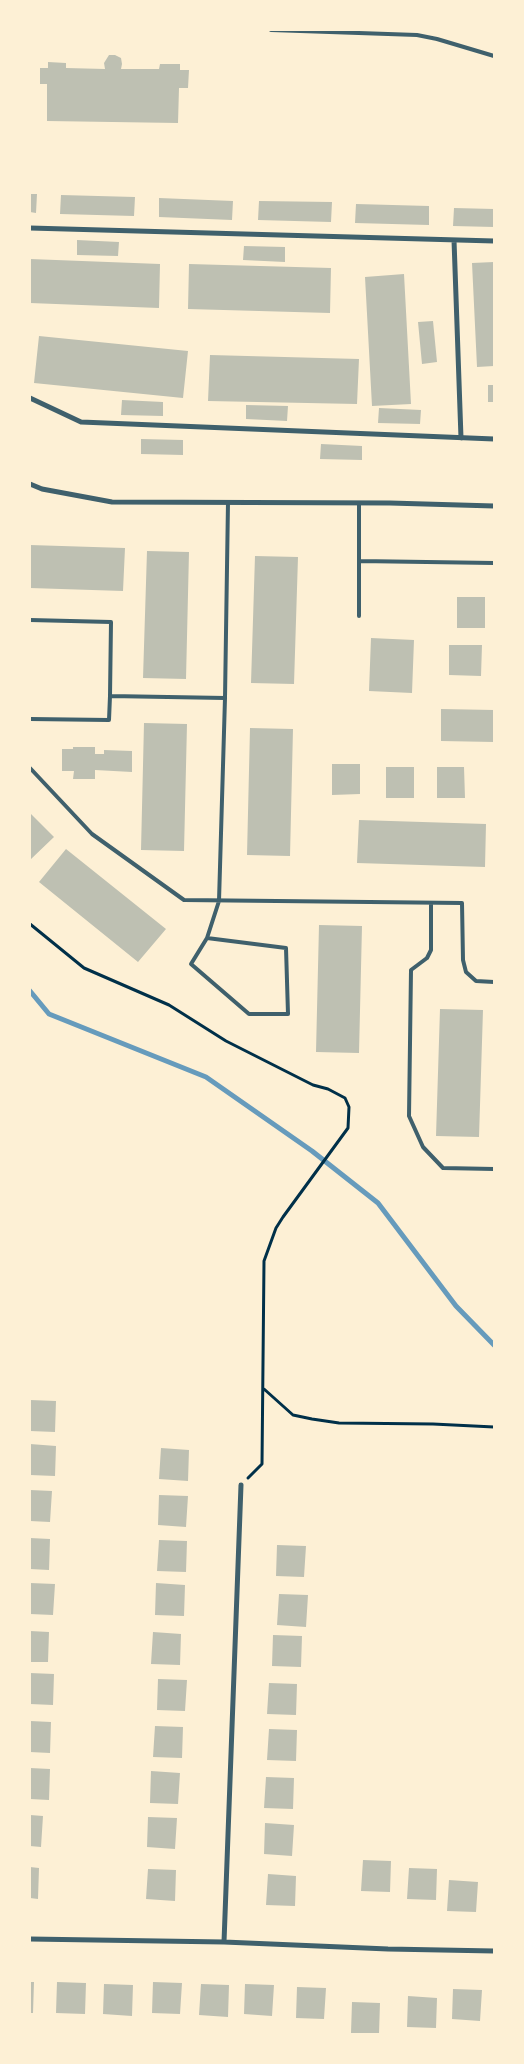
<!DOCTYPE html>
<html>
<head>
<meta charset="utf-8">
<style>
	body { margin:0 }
	#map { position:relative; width:524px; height:2064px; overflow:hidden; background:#fdf0d5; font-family:Georgia,serif }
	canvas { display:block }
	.frame { position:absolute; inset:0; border:31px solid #fdf0d5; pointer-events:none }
</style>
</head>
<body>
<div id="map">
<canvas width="524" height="2064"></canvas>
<div class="frame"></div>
</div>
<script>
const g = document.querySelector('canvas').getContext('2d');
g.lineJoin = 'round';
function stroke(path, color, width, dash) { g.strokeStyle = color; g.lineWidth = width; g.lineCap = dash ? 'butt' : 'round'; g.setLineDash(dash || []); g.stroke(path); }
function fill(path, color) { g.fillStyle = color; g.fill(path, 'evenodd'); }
stroke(new Path2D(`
	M30 991 49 1014 206 1077 312 1151 378 1203 456 1306 494 1345`), '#669bbc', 5);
fill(new Path2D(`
	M109 55H115L121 58 122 64 121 69H159L160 64H180V70H189L188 88H179L178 123 47 121V84H40V68H48V62L66 63V68L105 69 104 63Z
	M30 194H37L36 213 30 212Z
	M61 195 135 197 134 216 60 214Z
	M159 198 233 201 232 220 159 217Z
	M259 201 332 202 331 222 258 220Z
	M356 204 429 206V225L355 223Z
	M454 208 494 209V227L453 226Z
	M77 240 119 242 118 256 77 255Z
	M244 246 285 247V262L243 260Z
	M30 259 160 264 159 308 30 303Z
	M494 262V366L477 367 472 263Z
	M189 264 331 268 330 313 188 309Z
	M404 274 411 404 372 406 365 277Z
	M433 321 437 362 422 364 418 322Z
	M39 336 188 351 183 398 34 383Z
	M210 355 359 359 357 404 208 401Z
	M488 385H494V402H488Z
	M122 400 163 402V416L121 415Z
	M246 405 288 406 287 421 246 419Z
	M379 408 421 410 420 424 378 423Z
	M141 439 183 440V455L141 454Z
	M321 444 362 446V460L320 459Z
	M30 545 125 548 123 591 30 588Z
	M147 551 189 552 186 679 143 678Z
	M255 556 298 557 294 684 251 683Z
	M457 597H485V628H457Z
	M371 638 414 640 412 693 369 691Z
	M449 645H482L481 676 449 675Z
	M441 709 494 710V742L441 741Z
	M144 723 187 724 184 851 141 850Z
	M250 728 293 729 290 856 247 855Z
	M73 747H95V754H104V750L132 751V772L95 770V779H73L74 771H62V749H73Z
	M332 764H360V794L332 795Z
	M386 767H414V798H386Z
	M437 767H464L465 798H437Z
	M30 813 54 837 30 860Z
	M359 820 486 824 485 867 357 863Z
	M66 849 166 929 138 962 39 882Z
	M319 925 362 926 359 1053 316 1052Z
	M440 1009 483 1010 479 1137 436 1136Z
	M30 1400 56 1401 55 1432 30 1431Z
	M30 1444 56 1446 55 1476 30 1475Z
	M161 1448 189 1450 188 1481 159 1479Z
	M30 1490 52 1491 50 1522 30 1521Z
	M159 1495 188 1496 186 1527 158 1525Z
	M30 1538 50 1539 49 1570 30 1569Z
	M159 1540 187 1541 186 1572 157 1571Z
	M277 1545 306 1546 304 1577 276 1576Z
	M30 1583 55 1584 53 1615 30 1614Z
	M156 1583 185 1585 184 1616 155 1615Z
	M279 1594 308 1595 306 1627 277 1625Z
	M30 1631 49 1632 48 1662H30Z
	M153 1632 181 1634 180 1665 151 1664Z
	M273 1635 302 1636 301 1667 272 1666Z
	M30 1673 54 1674 53 1705 30 1704Z
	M158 1679 187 1680 185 1711 157 1710Z
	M269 1683 297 1684 296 1715 267 1714Z
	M30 1721 51 1722 50 1753 30 1752Z
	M155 1726 183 1727 182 1758 153 1757Z
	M269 1729 297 1730 296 1761 267 1760Z
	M30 1768 50 1769 49 1800 30 1799Z
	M151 1771 180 1773 178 1804 150 1803Z
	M266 1777 294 1778 293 1809 264 1808Z
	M30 1815 43 1816 41 1847 30 1846Z
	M148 1817 177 1818 175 1849 147 1847Z
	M265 1823 294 1825 292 1856 264 1854Z
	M363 1860 391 1861 390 1892 361 1891Z
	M30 1867 39 1868 38 1899 30 1898Z
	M409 1868 437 1869 436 1900 407 1899Z
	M148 1869 176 1870 175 1901 146 1899Z
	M268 1874 296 1876 295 1906 266 1905Z
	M449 1880 478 1882 476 1912 447 1911Z
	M30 1982H34L33 2013H30Z
	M57 1982 86 1983 85 2014 56 2013Z
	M153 1982 182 1983 180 2014 152 2013Z
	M104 1984 133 1985 132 2016 103 2014Z
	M201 1984 229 1985 228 2017 199 2015Z
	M245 1984 274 1985 272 2016 244 2014Z
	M297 1987 326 1988 324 2019 296 2018Z
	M453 1989 482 1990 480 2021 452 2019Z
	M408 1996 437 1998 436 2028 407 2027Z
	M352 2002 380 2003 379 2034 351 2033Z`), '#bec0b2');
stroke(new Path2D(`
	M30 924 84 968 169 1005 226 1041 313 1085 328 1089 345 1098 349 1107 348 1128 283 1217 276 1228 264 1261 262 1464 248 1478
	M264 1389 293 1415 312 1419 339 1423 433 1424 494 1427`), '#003049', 3);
stroke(new Path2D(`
	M271 30 417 35 437 39 494 56
	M359 503V616
	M359 561 494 563
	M30 620 111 622 110 696
	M30 719 109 720 110 696 225 698 228 502
	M30 768 92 834 184 900 462 903 463 960 466 972 476 981 494 982
	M431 903V950L427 958 411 970 409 1116 423 1147 443 1168 494 1169
	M207 938 286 948 288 1014H249L191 964 207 938 219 901 225 698`), '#3f606c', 4);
stroke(new Path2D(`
	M30 228 494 241
	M454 240 461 438
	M30 398 81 422 494 439
	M30 484 42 489 112 502 390 503 494 506
	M30 1939 224 1942 388 1949 494 1951
	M224 1942 241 1485`), '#3f606c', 5);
</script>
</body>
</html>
